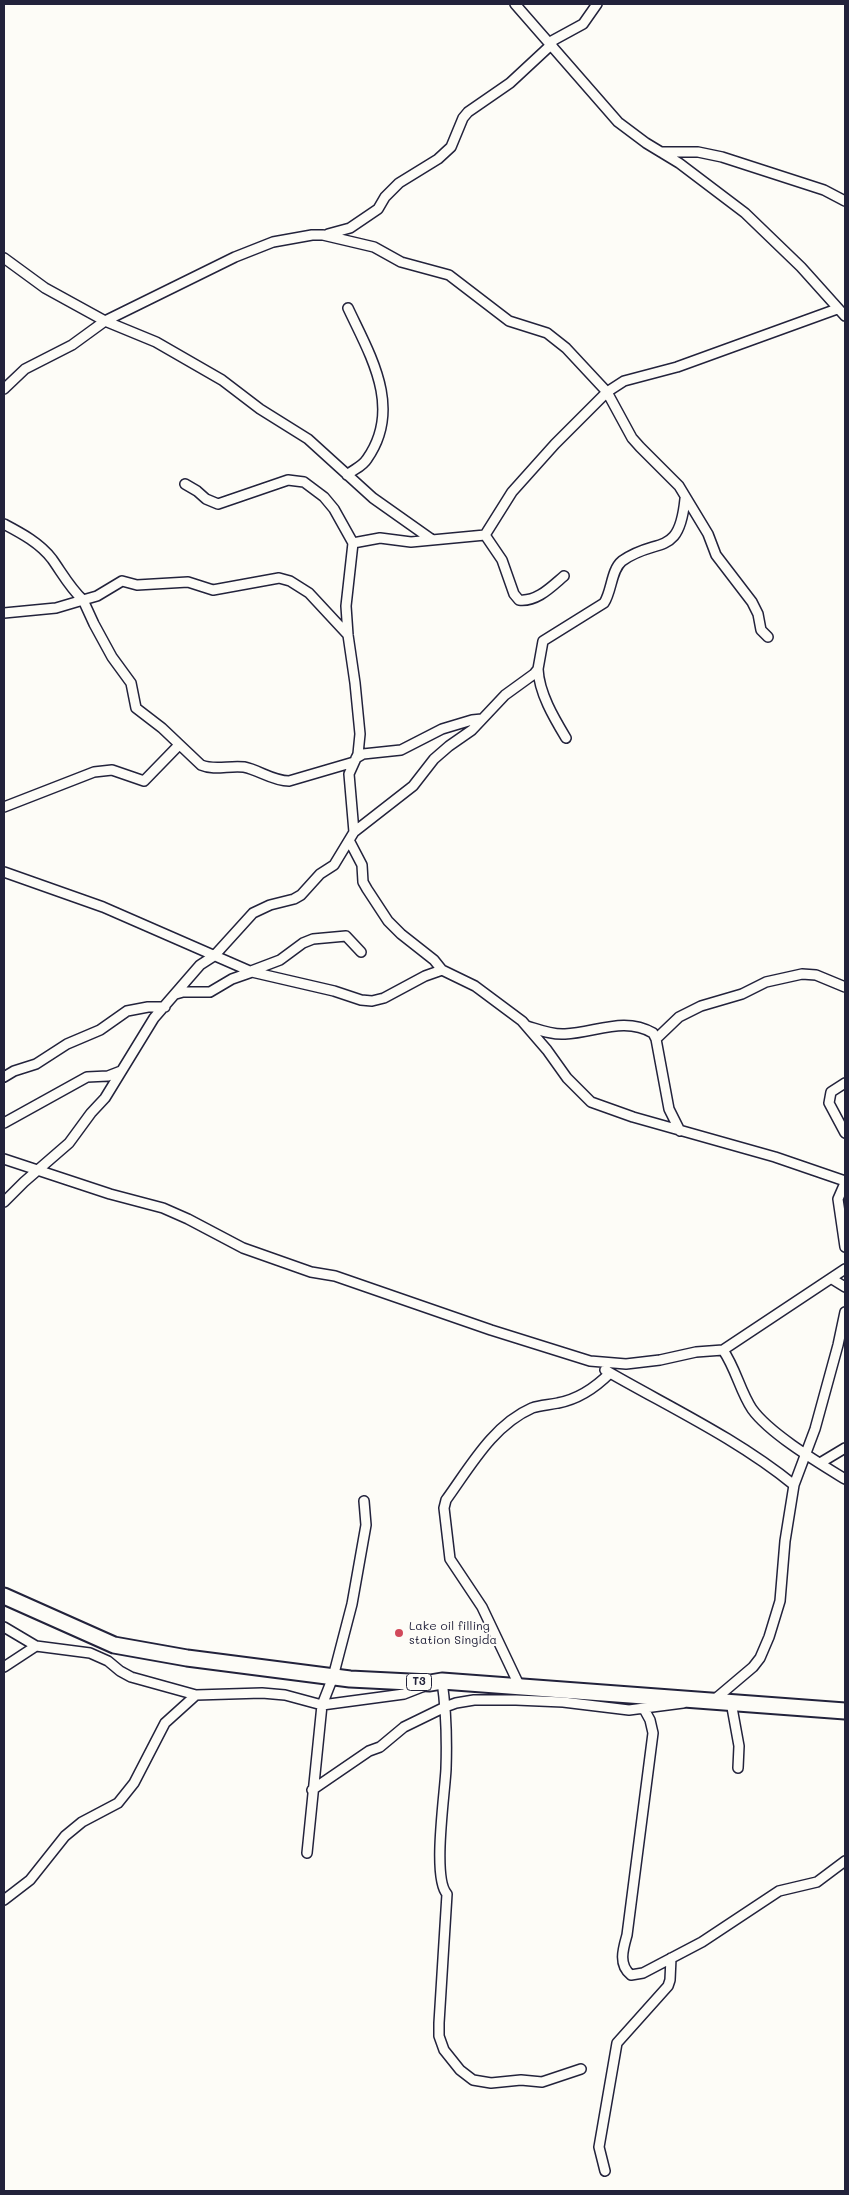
<!DOCTYPE html>
<html>
<head>
<meta charset="utf-8">
<style>
	body { margin:0 }
	#map { position:relative; width:849px; height:2195px; overflow:hidden; background:#fdfcf7; font-family:Mali,sans-serif }
	canvas { display:block }
	.frame { position:absolute; inset:0; border:5px solid #22223b; pointer-events:none }
</style>
</head>
<body>
<div id="map">
<canvas width="849" height="2195"></canvas>
<div class="frame"></div>
</div>
<script>
const g = document.querySelector('canvas').getContext('2d');
g.lineJoin = 'round';
function stroke(path, color, width, dash) { g.strokeStyle = color; g.lineWidth = width; g.lineCap = dash ? 'butt' : 'round'; g.setLineDash(dash || []); g.stroke(path); }
function write(font, color, halo, rows, align = 'center') {
  g.font = font + ' Mali,sans-serif'; g.lineWidth = 4; g.setLineDash([]); g.textBaseline = 'middle'; g.strokeStyle = halo; g.fillStyle = color; for (const [text, x, y, turn = 0] of rows) {
    g.save(); g.translate(x, y); g.rotate((+turn || 0) * Math.PI / 180); g.textAlign = isNaN(turn) ? turn : align; if (halo) g.strokeText(text, 0, 0); g.fillText(text, 0, 0); g.restore();
  }
}
const minor = new Path2D(`
	M515 4 618 122 646 143 679 163 745 213 801 267 845 316
	M550 42 583 24 597 4
	M661 152H698L722 157 824 190 845 201
	M328 234 350 228 378 209 385 197 399 183 438 159 451 147 463 118 468 112 510 83 552 44
	M4 258 45 288 105 321 156 342 222 380 260 409 308 439 373 498 431 539
	M4 389 25 369 72 345 105 321 235 257 273 242 312 235H323L374 247 401 262 449 275 509 321 547 333 566 348 607 392 632 438 640 447 679 486 708 534 716 555 752 602 758 614 761 630 768 637
	M347 475C354 469 362 467 367 459 403 408 370 355 348 308
	M185 484 197 491 206 499 218 504 288 480 304 482 324 497 334 509 353 543 346 606 348 635 355 683 360 734 358 754 349 774 354 832
	M4 524C21 533 40 543 52 559 62 573 70 588 83 600L97 596 122 581 137 585 188 582 213 590 279 578 290 581 309 593 348 635
	M485 535 512 492 555 444 607 392 624 381 677 367 837 309
	M485 535 502 560 514 594 519 600C537 602 551 587 564 576
	M353 543 380 538 411 542 485 535
	M4 613 56 608 83 600 94 624 112 657 131 683 136 708 162 728 201 765C215 771 229 765 244 767 259 770 273 781 289 781L354 762
	M538 669C539 693 554 718 566 738
	M356 758 363 754 401 750 442 729 472 720 482 719
	M4 807 94 772 112 770 144 781 179 745
	M350 842 362 865 363 882 367 889 388 921 401 934 434 960 442 970
	M4 872 103 907 252 972 334 991 361 1000 372 1001 384 998 425 976 442 970 475 986 522 1021 547 1050 567 1078 591 1102 633 1117 775 1157 845 1181
	M251 971 280 960 303 943 313 939 346 936 361 952
	M176 994 183 992H210L232 979 252 972
	M527 1026C540 1030 552 1035 565 1034 595 1033 624 1016 653 1033L656 1039 669 1109 680 1131
	M656 1039 679 1017 701 1006 742 994 766 982 802 974 816 975 845 987
	M4 1077 14 1071 36 1064 67 1044 100 1030 127 1011 148 1007H165
	M845 1083 831 1092 829 1103 845 1133
	M4 1123 87 1077 108 1076 121 1071
	M4 1159 110 1194 163 1208 188 1219 243 1248 311 1272 335 1276 491 1330 590 1361 626 1364 660 1360 696 1352 723 1350 845 1269
	M845 1183 838 1199 845 1247
	M4 1202 24 1182 69 1143 91 1113 105 1098 154 1018 200 965 214 956 253 913 270 905 294 899 301 895 320 874 334 865 354 832 413 786 434 759 449 746 472 730 505 695 534 674 538 669 543 641 604 603C612 591 611 570 622 561 657 536 679 559 685 499
	M832 1279 845 1287
	M723 1350C736 1369 740 1391 752 1409 770 1434 819 1463 845 1479
	M605 1370C669 1407 736 1438 794 1485
	M820 1463 845 1448
	M4 1627 36 1646 90 1653 108 1661 120 1671 131 1677 196 1695
	M4 1667 36 1646
	M442 1681C446 1709 447 1740 446 1769 445 1793 432 1878 447 1894L439 2023V2036L444 2050 460 2070 473 2080 491 2083 521 2080 542 2082 581 2069
	M520 1687 482 1607 450 1559 444 1508 446 1500C470 1467 493 1425 532 1408 540 1405 549 1405 558 1403 579 1399 595 1388 610 1373
	M714 1700 753 1667 760 1658 769 1637 780 1601 785 1541 794 1485 815 1429 838 1345 845 1312
	M731 1702 739 1746 738 1768
	M644 1709 650 1720 653 1733 627 1935C623 1949 618 1965 631 1975L643 1973 702 1942 779 1891 817 1882 845 1861
	M312 1790 369 1751 380 1747 404 1727 445 1707 456 1703 474 1700H516L563 1702 629 1710 683 1703
	M307 1853 322 1705 333 1677 352 1604 366 1525 364 1501
	M4 1900 30 1880 65 1836 82 1822 118 1803 134 1783 165 1723 196 1695 262 1693 285 1695 322 1705 404 1694 427 1685
	M605 2171 599 2147 617 2043 668 1986 670 1980 671 1958`);
const trunk = new Path2D(`
	M4 1596 114 1645 187 1658 350 1679 430 1683 442 1681 845 1711`);
stroke(minor, '#22223b', 12);
stroke(trunk, '#22223b', 19);
stroke(minor, '#fdfcf7', 9);
stroke(trunk, '#fdfcf7', 15);
for (const [x, y, r, color] of [
	[399,1633,5,"#d1495b"]
]) { const dot = new Path2D(); dot.arc(x, y, r, 0, 2 * Math.PI); g.fillStyle = color; g.fill(dot); stroke(dot, '#fdfcf7', 2); }
for (const [x, y, w] of [
	[419,1682,25]
]) { const box = new Path2D(); box.roundRect(x - w / 2, y - 8.5, w, 17, 4); g.fillStyle = '#fdfcf7'; g.fill(box); stroke(box, '#22223b', 1); }
write('bold 11px', '#22223b', null, [
	["T3",419,1682]
]);
write('12px', '#22223b', '#fdfcf7', [
	["Lake oil filling",409,1626],
	["station Singida",409,1640]
], 'left');
</script>
</body>
</html>
